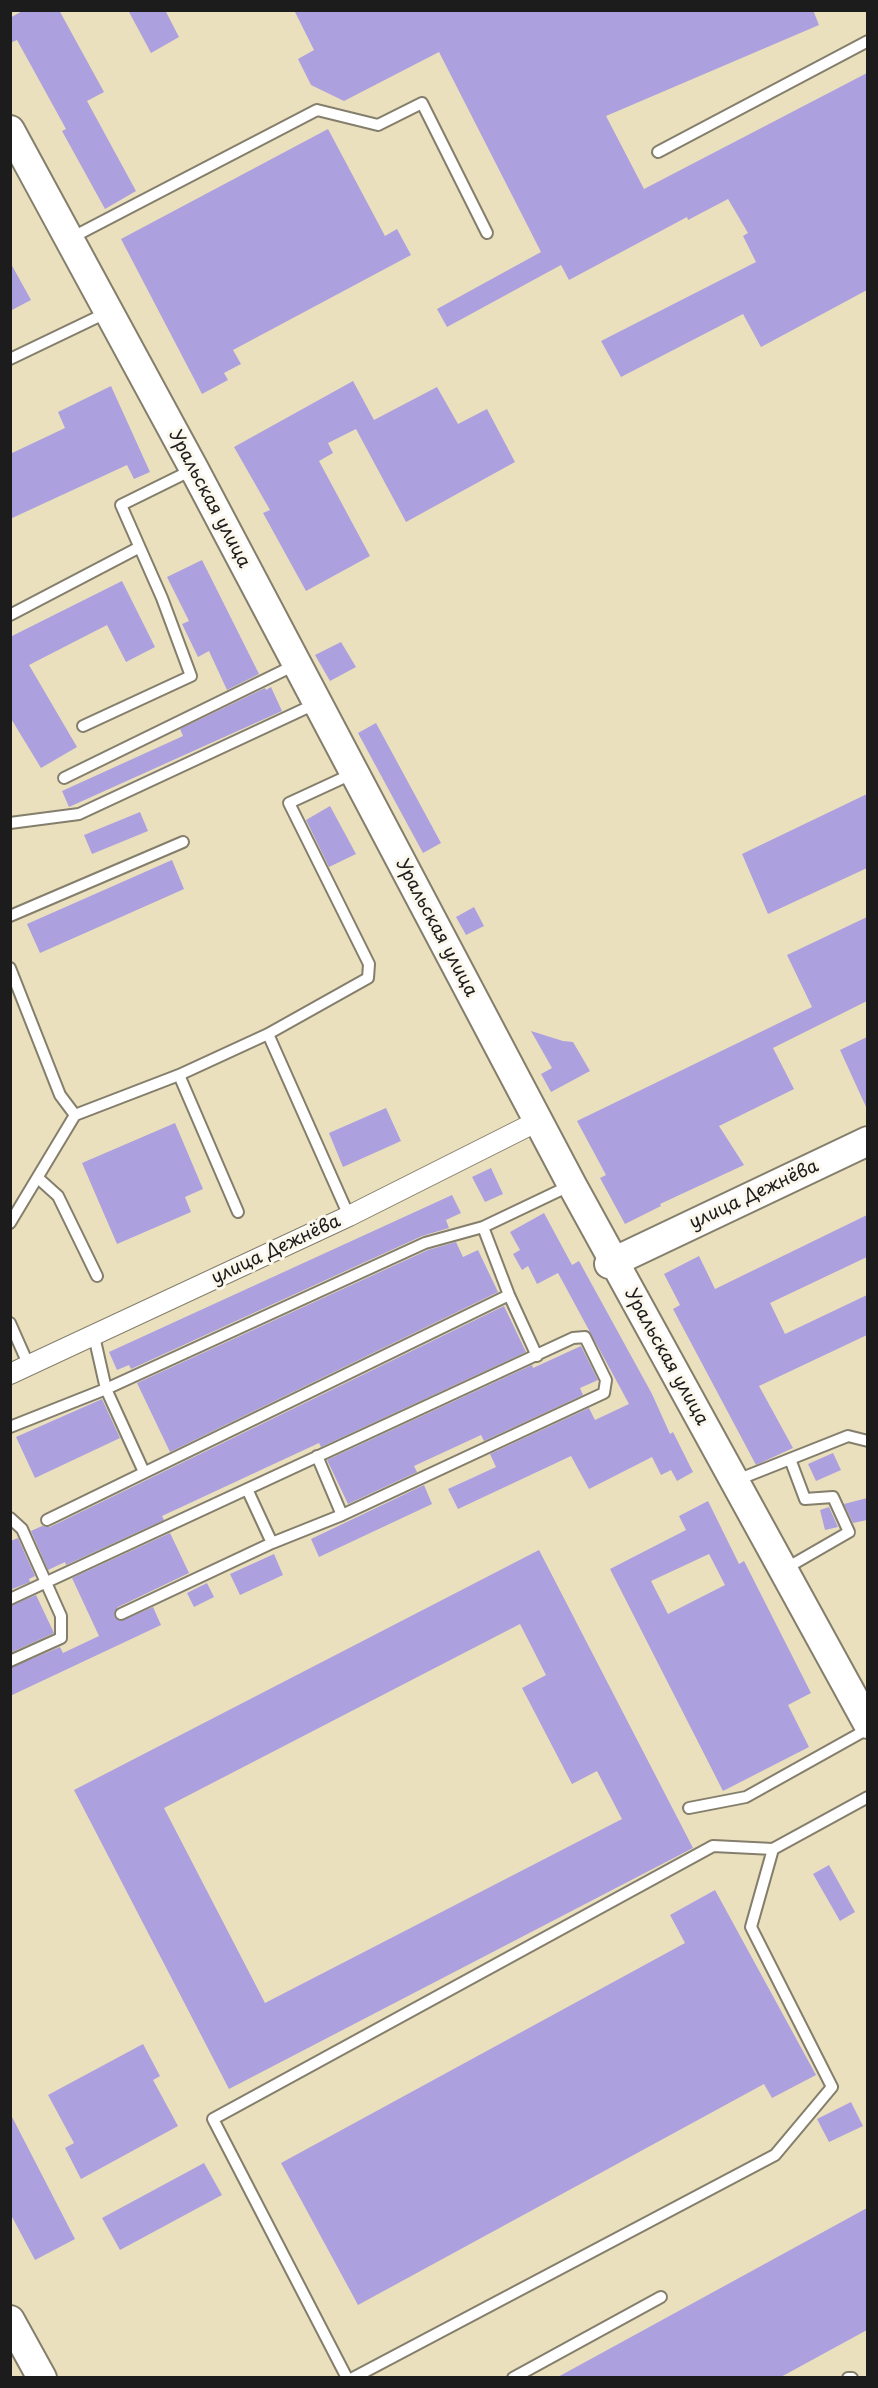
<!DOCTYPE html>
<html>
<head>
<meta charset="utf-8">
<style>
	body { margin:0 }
	#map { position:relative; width:878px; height:2388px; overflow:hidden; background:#ebe0bd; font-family:"Playpen Sans",sans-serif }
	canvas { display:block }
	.frame { position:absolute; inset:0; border:12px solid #1c1c1c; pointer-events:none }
</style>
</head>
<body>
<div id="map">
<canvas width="878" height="2388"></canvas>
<div class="frame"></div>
</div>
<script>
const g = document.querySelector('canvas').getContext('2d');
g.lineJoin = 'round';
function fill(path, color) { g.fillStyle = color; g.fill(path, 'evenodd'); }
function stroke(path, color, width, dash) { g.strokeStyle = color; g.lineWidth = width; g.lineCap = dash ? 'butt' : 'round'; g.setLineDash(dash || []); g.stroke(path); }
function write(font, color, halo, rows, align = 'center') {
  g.font = font + ' "Playpen Sans",sans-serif'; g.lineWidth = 6; g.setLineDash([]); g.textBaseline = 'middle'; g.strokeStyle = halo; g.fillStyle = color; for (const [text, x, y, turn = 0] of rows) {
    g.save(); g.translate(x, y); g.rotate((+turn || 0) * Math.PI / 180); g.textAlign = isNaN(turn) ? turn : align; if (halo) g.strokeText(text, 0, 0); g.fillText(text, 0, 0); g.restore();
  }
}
fill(new Path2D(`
	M24 10H59L104 92 87 101 136 191 105 209 62 131 66 129 17 40 10 43V18Z
	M128 10H165L179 37 151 53Z
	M294 10H813L819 25 606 116 644 189 867 73V290L761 347 743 314 621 377 601 341 756 262 743 236 748 233 728 199 688 220 687 217 569 280 561 265 447 327 437 309 541 252 439 52 344 101 311 85 298 59 314 50Z
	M328 129 385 236 397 229 411 255 233 350 241 364 224 373 228 380 202 394 121 239Z
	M10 262 31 300 10 311Z
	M353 381 374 420 437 387 458 424 487 409 515 462 406 522 356 429 328 443 333 453 319 461 370 556 306 591 263 513 270 510 234 447Z
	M111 386 150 472 134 479 127 465 10 519V454L65 428 58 412Z
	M202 560 259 674 227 690 209 651 198 657 182 624 189 621 167 577Z
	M122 581 155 647 126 662 107 625 29 665 77 747 41 768 10 717V637Z
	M341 642 356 667 330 681 315 655Z
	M271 687 282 711 69 807 62 791 183 736 180 729 265 688 266 690Z
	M376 723 441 843 423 853 358 733Z
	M867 794V868L768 914 742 854Z
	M330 806 356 854 329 867 306 820Z
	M140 812 148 831 92 854 84 835Z
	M172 860 184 889 40 953 27 924Z
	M474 907 484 926 466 935 456 917Z
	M867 917V1001L773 1048 794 1089 719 1126 744 1165 660 1204 661 1206 625 1224 600 1178 606 1175 577 1121 812 1007 787 955Z
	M531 1031 563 1041 573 1042 590 1071 551 1092 541 1074 552 1068Z
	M867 1037V1109L840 1050Z
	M386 1108 401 1141 343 1167 329 1133Z
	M175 1123 203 1189 185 1197 191 1212 117 1244 82 1163Z
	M491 1168 503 1194 485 1202 472 1177Z
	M452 1195 461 1213 446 1220 449 1228 422 1236 131 1369 129 1365 117 1370 109 1352Z
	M544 1213 572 1265 579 1261 652 1394 670 1434 673 1432 693 1472 677 1481 671 1470 661 1475 652 1457 589 1489 571 1456 458 1509 448 1489 496 1467 490 1454 589 1408 595 1420 629 1404 558 1273 537 1284 528 1266 522 1270 513 1254 520 1250 510 1232Z
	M867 1215V1257L770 1303 785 1334 867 1295V1335L759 1386 793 1448 756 1465 673 1309 680 1305 664 1274 699 1256 715 1289Z
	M456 1242 463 1257 478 1250 498 1292 170 1452 137 1383 428 1250Z
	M504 1306 526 1352 321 1447 319 1443 162 1516 164 1520 66 1565 65 1562 48 1570 31 1531 42 1526 50 1527Z
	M581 1346 598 1380 580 1388 583 1395 484 1441 481 1435 414 1466 417 1472 348 1504 327 1460 532 1365 533 1368Z
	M102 1399 120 1438 35 1478 16 1437Z
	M833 1453 841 1470 816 1481 808 1464Z
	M424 1485 432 1504 319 1557 311 1539Z
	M867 1498V1520L853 1523 844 1504Z
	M708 1501 739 1564 744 1561 811 1693 788 1705 809 1747 723 1791 610 1569 686 1530 679 1516ZM709 1554 725 1585 668 1614 651 1581Z
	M829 1507 838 1527 825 1530 820 1510Z
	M170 1533 189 1573 118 1607 114 1613 115 1618 121 1621 153 1607 161 1625 10 1696V1668L60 1647 63 1653 99 1636 72 1578Z
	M18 1538 35 1576 29 1579 30 1582 10 1590V1541Z
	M539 1550 693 1848 229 2089 74 1790ZM520 1624 546 1675 522 1688 572 1784 597 1771 622 1819 265 2003 164 1808Z
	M274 1554 283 1575 240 1595 230 1574Z
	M207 1583 214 1597 194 1607 187 1593Z
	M36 1595 54 1633 10 1653V1606Z
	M829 1865 855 1912 840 1921 813 1874Z
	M715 1890 816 2075 772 2098 764 2084 358 2305 281 2163 685 1943 670 1915Z
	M143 2044 160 2076 153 2080 178 2126 81 2179 65 2148 74 2143 48 2095Z
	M851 2102 863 2126 829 2142 817 2119Z
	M10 2113 75 2239 35 2260 10 2213Z
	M204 2163 222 2195 120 2250 102 2218Z
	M867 2208V2330L779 2378H556Z`), '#aca0de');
const lane = new Path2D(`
	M658 152 868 41
	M69 239 317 110 378 125 422 103 487 233
	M10 359 108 312
	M10 615 138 548
	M83 726 191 676 162 598 121 505 194 469
	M64 778 295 665
	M10 823 79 814 315 704
	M10 916 183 842
	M10 968 60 1095 75 1115
	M268 1034 349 1216
	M179 1075 238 1212
	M38 1178 58 1196 97 1276
	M10 1223 75 1115 179 1075 268 1034 368 978 369 964 289 803 354 773
	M483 1227 509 1295 537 1356
	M10 1323 29 1366
	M94 1336 106 1389 144 1472
	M10 1427 106 1389 425 1243 483 1227 567 1187
	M317 1456 342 1515
	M737 1480 848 1436 868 1441
	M247 1489 272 1543
	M10 1518 22 1529 61 1616V1638L10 1661
	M47 1520 509 1295
	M783 1570 849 1532 833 1497 805 1499 790 1459
	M10 1599 573 1338 585 1337 606 1380 604 1393 342 1515 272 1543 121 1614
	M689 1808 746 1797 866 1730
	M347 2378 213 2119 713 1846 773 1849 868 1797
	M353 2378 775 2155 832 2087 751 1927 773 1849
	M513 2378 661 2297
	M848 2378H852`);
const street = new Path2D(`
	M10 1374 349 1216 538 1121`);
const secondary = new Path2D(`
	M10 130 194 469 572 1185 868 1724
	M609 1264 868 1141
	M10 2320 42 2378`);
stroke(lane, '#847e6c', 14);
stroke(street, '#847e6c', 22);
stroke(secondary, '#847e6c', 32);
stroke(lane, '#fff', 10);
stroke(street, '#fff', 20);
stroke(secondary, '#fff', 28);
write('18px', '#1c1c1c', '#fbf7ec', [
	["Уральская улица",209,499,62],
	["Уральская улица",436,928,62],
	["улица Дежнёва",754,1195,-25],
	["улица Дежнёва",276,1250,-25],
	["Уральская улица",666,1357,61]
]);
</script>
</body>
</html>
